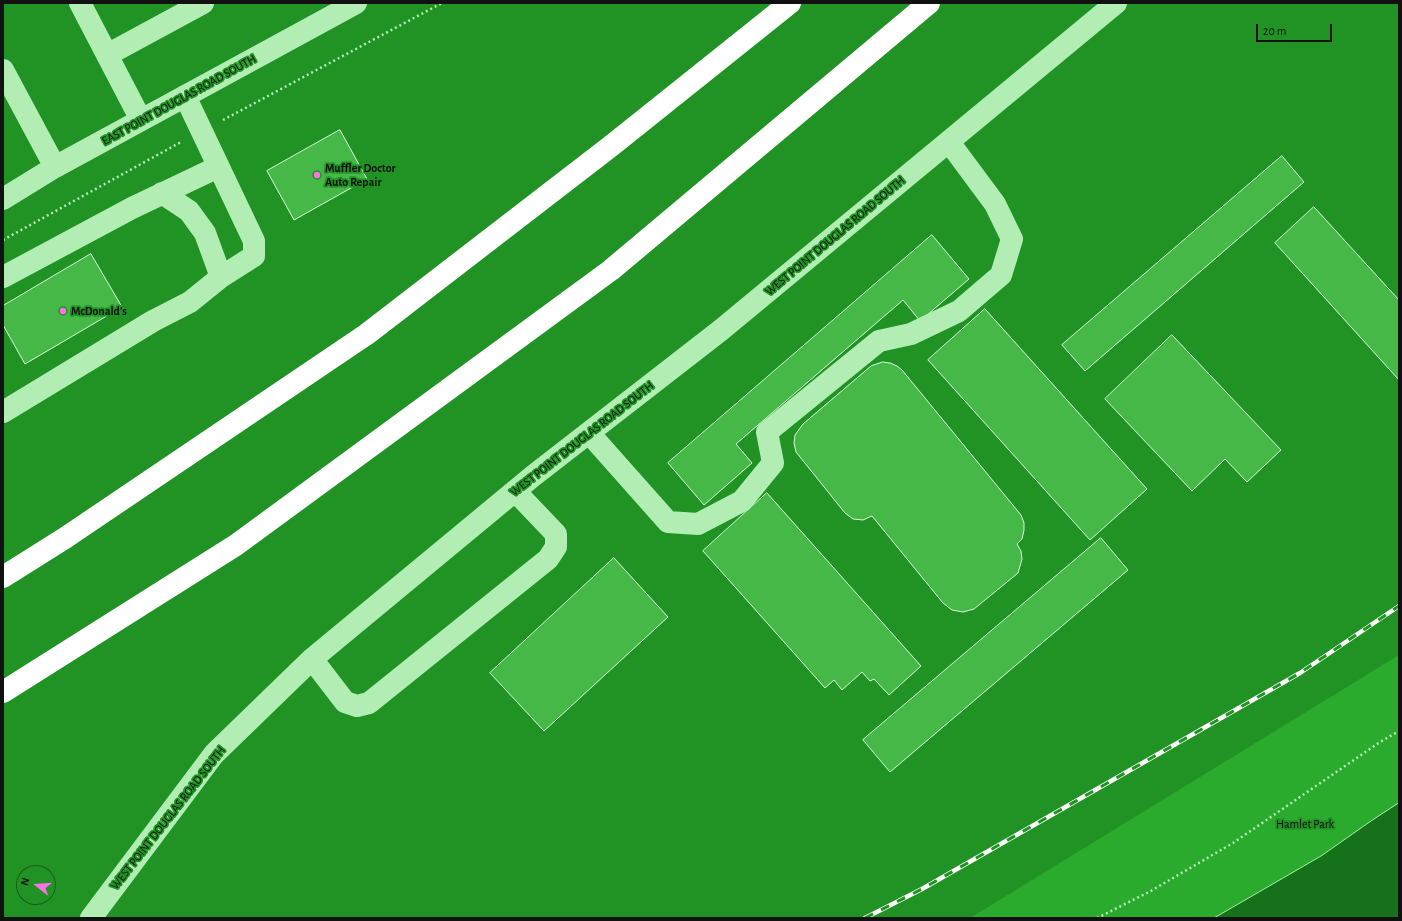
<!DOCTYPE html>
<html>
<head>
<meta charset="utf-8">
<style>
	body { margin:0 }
	#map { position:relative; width:1402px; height:921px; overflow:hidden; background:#209324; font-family:"Alegreya Sans",sans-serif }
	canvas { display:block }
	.frame { position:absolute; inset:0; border:4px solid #111; pointer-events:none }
	.north { position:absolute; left:16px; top:865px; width:40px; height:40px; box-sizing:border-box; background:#209324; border:1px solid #1a5f1c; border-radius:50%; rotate:287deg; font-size:11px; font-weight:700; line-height:16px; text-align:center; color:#111 }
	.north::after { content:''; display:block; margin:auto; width:14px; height:18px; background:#fb73e2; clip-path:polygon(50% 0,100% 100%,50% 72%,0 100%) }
	.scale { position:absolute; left:1256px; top:24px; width:76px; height:18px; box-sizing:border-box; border:2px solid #111; border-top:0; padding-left:5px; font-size:12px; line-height:14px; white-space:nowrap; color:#111; -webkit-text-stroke:3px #209324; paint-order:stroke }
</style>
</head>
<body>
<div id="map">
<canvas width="1402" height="921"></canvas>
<div class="frame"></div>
<div class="north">N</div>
<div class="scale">20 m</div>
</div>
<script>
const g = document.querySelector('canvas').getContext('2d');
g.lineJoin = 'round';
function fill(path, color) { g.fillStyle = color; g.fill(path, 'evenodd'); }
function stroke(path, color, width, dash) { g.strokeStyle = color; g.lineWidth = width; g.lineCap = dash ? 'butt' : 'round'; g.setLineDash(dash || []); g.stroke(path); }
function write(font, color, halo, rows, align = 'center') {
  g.font = font + ' "Alegreya Sans",sans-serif'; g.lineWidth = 3.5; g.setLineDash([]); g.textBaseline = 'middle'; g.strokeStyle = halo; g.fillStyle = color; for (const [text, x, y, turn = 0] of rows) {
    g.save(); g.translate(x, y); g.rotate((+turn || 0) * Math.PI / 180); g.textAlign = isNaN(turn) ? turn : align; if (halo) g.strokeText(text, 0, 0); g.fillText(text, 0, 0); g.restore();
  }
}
fill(new Path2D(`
	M1399 655V918H970Z`), '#2aab2d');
const water = new Path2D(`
	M1399 803V918H1214L1321 856 1371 821Z`);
fill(water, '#16721a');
stroke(water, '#a6efa7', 1);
const building = new Path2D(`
	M340 130 367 179 294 220 267 171Z
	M1282 156 1304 182 1085 371 1062 345Z
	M1314 207 1399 300V380L1275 243Z
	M932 235 969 279 920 321 903 300 736 444 752 463 704 505 668 463Z
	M91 254 122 307 25 364 3 325V306Z
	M985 309 1147 489 1090 540 928 360Z
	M1172 335 1281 450 1247 482 1225 459 1192 491 1105 399Z
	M883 362 890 363 897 366 902 370 1021 515 1024 523V530L1022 539 1017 544 1021 551 1022 559 1018 573 974 609 963 612 952 610 943 603 872 516 863 520 853 519 845 513 796 452 794 443 795 435 803 424 871 366Z
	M767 493 921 666 889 695 874 679 870 681 862 672 842 690 834 680 825 688 703 551Z
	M1101 538 1128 570 890 772 863 740Z
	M614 558 668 617 544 731 490 673Z`);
fill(building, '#45b847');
stroke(building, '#d8fad9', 1);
stroke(new Path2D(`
	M223 120 442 3
	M3 240 181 142
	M1097 918 1149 892 1233 843 1380 742 1399 731`), '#b2eeb4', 2.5, [2, 3]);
stroke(new Path2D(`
	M80 3 141 120
	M107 55 203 3
	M3 70 55 167
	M162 193 189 211 205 233 221 277
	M3 199 55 167 356 3
	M3 277 132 208 218 167
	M3 412 153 321 190 302 221 277 254 256V241L185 96
	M589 433 668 522 698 524 742 501 773 463 767 432 879 341 911 334 959 311 1001 275 1012 239 995 204 949 142
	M312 659 345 702 357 706 369 703 548 559 556 547V534L515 491
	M91 918 214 754 312 659 533 476 721 330 1116 3`), '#b2eeb4', 22);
stroke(new Path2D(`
	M3 577 65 538 367 334 611 146 790 3
	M3 692 236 545 611 270 929 3`), '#fff', 22);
const rail = new Path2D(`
	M865 918 922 889 1300 673 1399 606`);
stroke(rail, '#fff', 4.5);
stroke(rail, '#209324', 3, [9]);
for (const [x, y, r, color] of [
	[317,175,4,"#fb73e2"],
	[63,311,4,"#fb73e2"]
]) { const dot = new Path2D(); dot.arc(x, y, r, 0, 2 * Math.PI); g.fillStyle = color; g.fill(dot); stroke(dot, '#209324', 1.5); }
write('12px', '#111', '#209324', [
	["EAST POINT DOUGLAS ROAD SOUTH",179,100,-29],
	["WEST POINT DOUGLAS ROAD SOUTH",835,236,-40],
	["WEST POINT DOUGLAS ROAD SOUTH",582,439,-38],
	["WEST POINT DOUGLAS ROAD SOUTH",168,818,-52]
]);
write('bold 12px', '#111', '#209324', [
	["Muffler Doctor",325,168],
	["Auto Repair",325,182],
	["McDonald's",71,311]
], 'left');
write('12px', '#111', '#209324', [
	["Hamlet Park",1305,824]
]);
</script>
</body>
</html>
